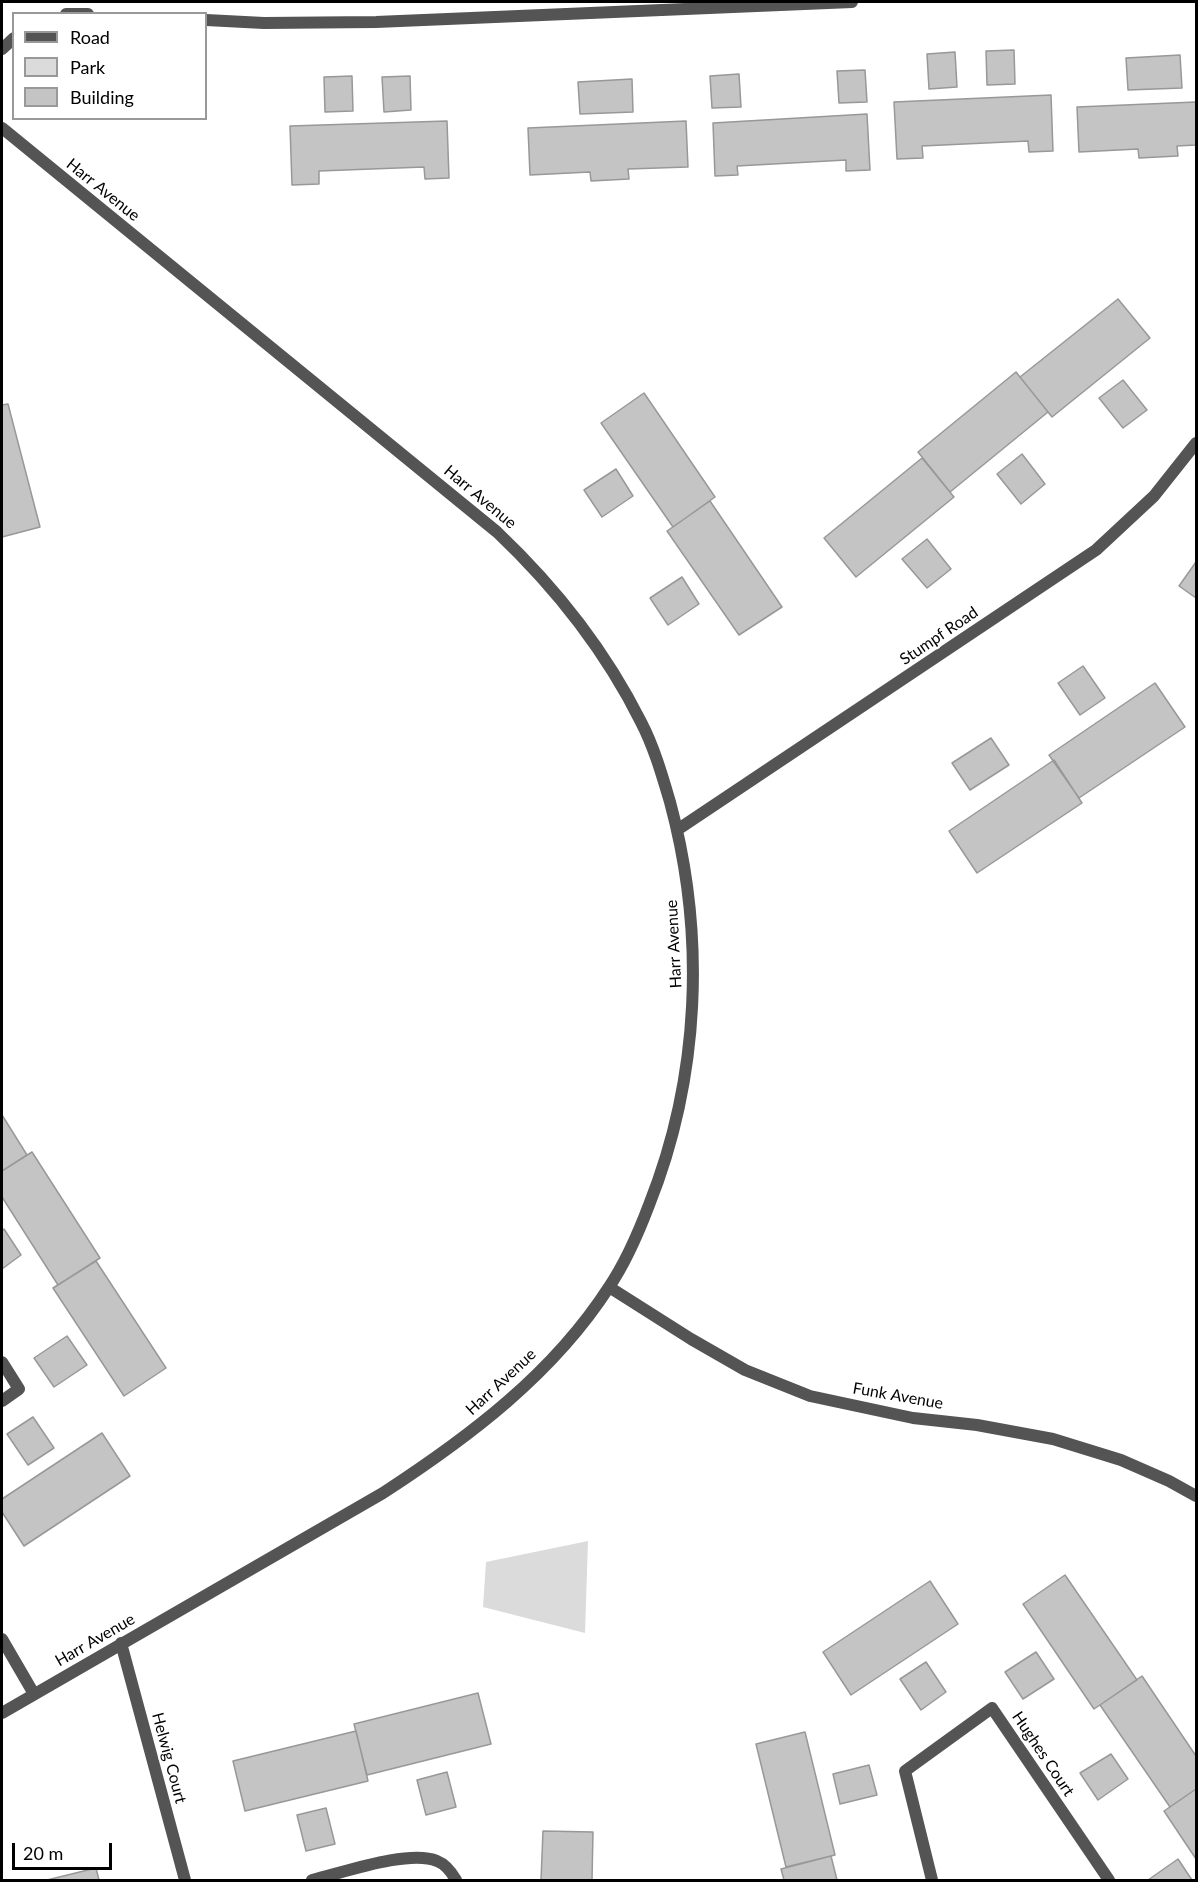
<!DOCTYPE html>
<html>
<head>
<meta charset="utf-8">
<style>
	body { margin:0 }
	#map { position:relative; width:1198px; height:1882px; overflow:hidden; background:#fff; font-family:Lato,sans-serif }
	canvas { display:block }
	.frame { position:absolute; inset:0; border:3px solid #000; pointer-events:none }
	.legend { position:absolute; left:12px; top:12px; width:195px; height:108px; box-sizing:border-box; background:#fff; border:2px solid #999; margin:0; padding:8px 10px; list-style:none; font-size:18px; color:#000 }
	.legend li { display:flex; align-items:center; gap:12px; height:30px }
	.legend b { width:30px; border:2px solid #999 }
	.scale { position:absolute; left:12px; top:1843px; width:100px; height:27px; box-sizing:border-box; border:3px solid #000; border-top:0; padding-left:8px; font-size:18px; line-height:21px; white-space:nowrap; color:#000; -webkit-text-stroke:4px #fff; paint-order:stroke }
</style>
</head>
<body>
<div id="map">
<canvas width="1198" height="1882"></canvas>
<div class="frame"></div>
<ul class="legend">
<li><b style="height:8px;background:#545454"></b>Road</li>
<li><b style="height:16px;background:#dbdbdb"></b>Park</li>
<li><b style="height:16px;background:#c4c4c4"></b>Building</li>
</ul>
<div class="scale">20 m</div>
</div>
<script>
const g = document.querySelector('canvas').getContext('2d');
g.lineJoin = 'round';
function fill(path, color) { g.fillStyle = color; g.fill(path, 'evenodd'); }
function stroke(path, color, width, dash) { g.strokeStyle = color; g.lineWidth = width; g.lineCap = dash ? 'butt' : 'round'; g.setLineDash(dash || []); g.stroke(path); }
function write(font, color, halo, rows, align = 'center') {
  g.font = font + ' Lato,sans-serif'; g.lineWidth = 4.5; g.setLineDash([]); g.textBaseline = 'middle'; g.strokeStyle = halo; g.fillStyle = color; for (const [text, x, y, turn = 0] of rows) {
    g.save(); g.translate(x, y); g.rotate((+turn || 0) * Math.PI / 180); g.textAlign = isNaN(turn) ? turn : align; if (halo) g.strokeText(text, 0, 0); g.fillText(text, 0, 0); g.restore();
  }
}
fill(new Path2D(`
	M588 1541 585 1633 483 1607 486 1562Z`), '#dbdbdb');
const building = new Path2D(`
	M1014 50 1015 84 987 85 986 51Z
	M955 52 957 87 929 89 927 54Z
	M1180 55 1182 88 1128 90 1126 58Z
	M865 70 867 102 839 103 837 71Z
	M739 74 741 107 712 108 710 76Z
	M352 76 353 111 325 112 324 77Z
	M410 76 411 110 384 112 382 77Z
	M632 79 633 112 580 114 578 82Z
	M1051 95 1053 151 1029 152 1028 141 922 146 923 158 897 159 894 102Z
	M1196 102V145L1177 146 1178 156 1139 158 1138 149 1079 152 1077 107Z
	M867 114 870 170 846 171V160L737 166 738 175 715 176 713 123Z
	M447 121 449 178 425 179 424 167 319 171V184L292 185 290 126Z
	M686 121 688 167 628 169 629 179 591 181 590 172 530 175 528 128Z
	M1118 299 1150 338 1052 417 1020 377Z
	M1016 372 1048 412 950 492 918 452Z
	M1123 380 1147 410 1123 428 1099 398Z
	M644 393 715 497 673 527 601 423Z
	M8 404 40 527 2 537V405Z
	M1022 454 1045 484 1021 504 997 474Z
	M922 458 954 497 856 577 824 538Z
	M616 469 633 496 602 517 584 490Z
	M710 501 782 607 739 635 667 531Z
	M927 539 951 569 927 588 902 559Z
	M1196 562V598L1179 586Z
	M682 577 699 604 668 625 650 598Z
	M1083 666 1105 698 1080 715 1058 683Z
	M1155 683 1185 727 1079 798 1049 755Z
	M991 738 1009 765 970 790 952 763Z
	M1054 760 1082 803 977 873 949 831Z
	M2 1115 27 1155 2 1171Z
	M32 1152 100 1258 58 1285 2 1197V1171Z
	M4 1229 21 1255 2 1269V1231Z
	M96 1261 166 1368 124 1396 53 1288Z
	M67 1336 87 1365 54 1387 34 1358Z
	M33 1417 54 1448 28 1465 7 1434Z
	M102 1433 130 1476 24 1546 2 1512V1499Z
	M1065 1575 1137 1680 1094 1709 1023 1604Z
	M930 1581 958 1624 851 1695 823 1652Z
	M1036 1652 1054 1679 1023 1699 1005 1672Z
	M926 1662 946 1692 921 1710 900 1679Z
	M1142 1676 1196 1756V1789L1170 1807 1100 1705Z
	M478 1693 491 1744 367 1775 354 1724Z
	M356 1731 368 1781 245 1811 233 1761Z
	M805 1732 835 1855 786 1867 756 1744Z
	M1111 1754 1128 1779 1098 1800 1080 1773Z
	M869 1765 877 1795 840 1804 833 1774Z
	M447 1772 456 1807 426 1815 417 1780Z
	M1196 1789V1859L1164 1811Z
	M326 1808 335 1844 306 1851 297 1815Z
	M543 1831 593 1832 592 1880H541Z
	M831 1856 837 1880H784L781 1869Z
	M1178 1859 1192 1880H1148Z
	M96 1868 99 1880H47Z`);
fill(building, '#c4c4c4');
stroke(building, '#989898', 1.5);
stroke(new Path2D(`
	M66 14H88
	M206 20 264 23 376 22 852 2
	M2 49 14 38
	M2 128 497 532C555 587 605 650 641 722 654 747 662 775 670 802 706 935 700 1077 649 1205 638 1234 626 1262 609 1287 553 1374 469 1437 383 1493L2 1713
	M677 830 1096 550 1154 496 1196 443
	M609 1287 691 1339 745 1370 810 1396 913 1418 977 1425 1053 1439 1121 1460 1169 1481 1196 1496
	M2 1362 19 1389 2 1401
	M2 1639 34 1694
	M121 1643 185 1880
	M312 1880C342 1873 409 1849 437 1861 445 1864 452 1873 456 1880
	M932 1880 905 1771 992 1708 1109 1880`), '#545454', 12);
write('16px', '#000', '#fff', [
	["Harr Avenue",103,190,39],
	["Harr Avenue",480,497,40],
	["Stumpf Road",939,636,-34],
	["Harr Avenue",674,944,-93],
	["Harr Avenue",501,1382,-43],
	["Funk Avenue",898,1396,10],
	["Harr Avenue",95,1640,-30],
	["Hughes Court",1043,1754,56],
	["Helwig Court",169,1758,75]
]);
</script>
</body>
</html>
